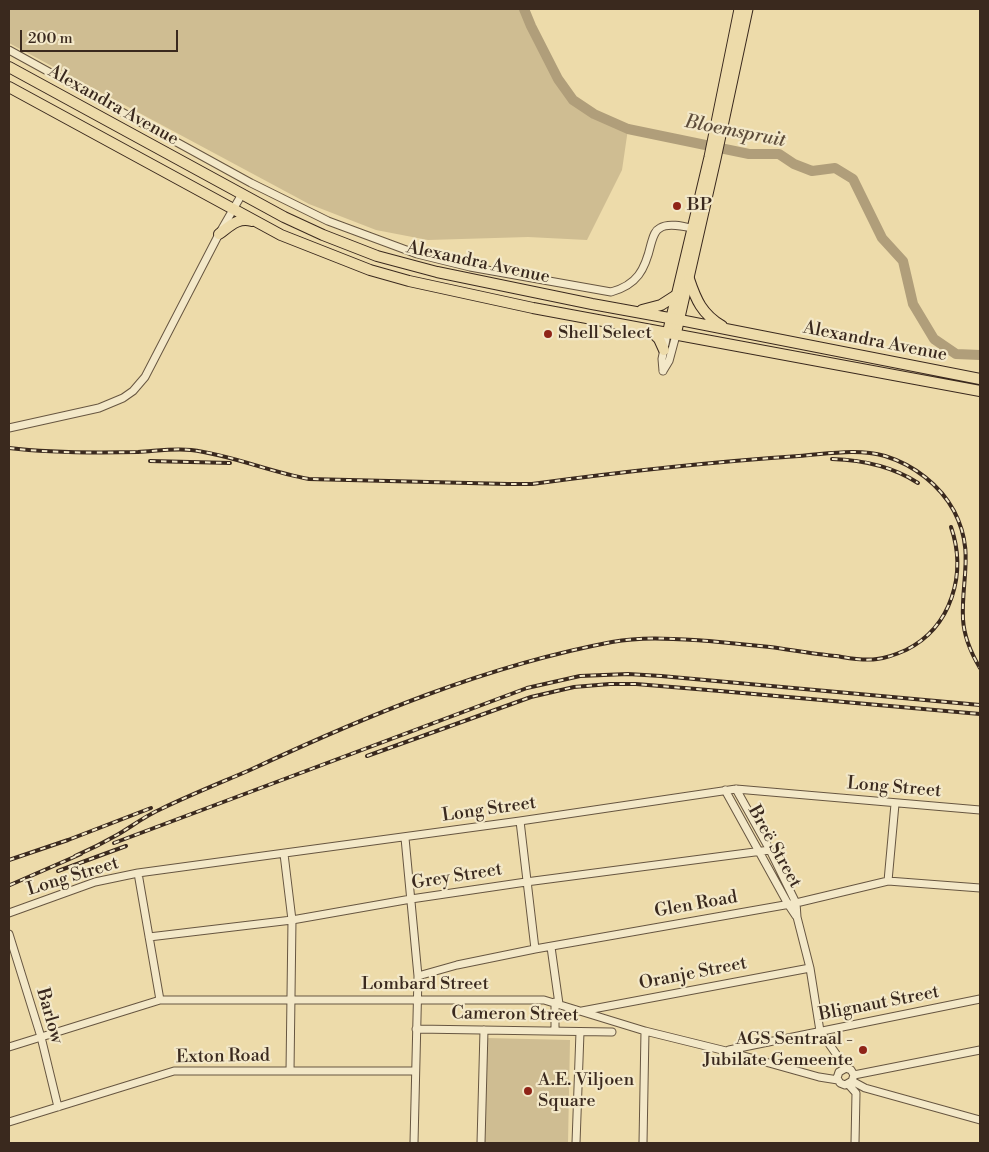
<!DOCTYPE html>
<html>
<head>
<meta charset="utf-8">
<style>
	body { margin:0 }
	#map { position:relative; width:989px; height:1152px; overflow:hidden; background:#eddbaa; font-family:"Libre Bodoni",serif }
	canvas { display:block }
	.frame { position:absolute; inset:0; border:10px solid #3a291e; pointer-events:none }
	.scale { position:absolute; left:20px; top:30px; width:158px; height:22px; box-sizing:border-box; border:2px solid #3a291e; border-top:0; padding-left:6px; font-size:15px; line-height:18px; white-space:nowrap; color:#3a291e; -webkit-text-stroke:4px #f3e8c8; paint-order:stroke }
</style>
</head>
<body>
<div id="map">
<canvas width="989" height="1152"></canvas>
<div class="frame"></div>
<div class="scale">200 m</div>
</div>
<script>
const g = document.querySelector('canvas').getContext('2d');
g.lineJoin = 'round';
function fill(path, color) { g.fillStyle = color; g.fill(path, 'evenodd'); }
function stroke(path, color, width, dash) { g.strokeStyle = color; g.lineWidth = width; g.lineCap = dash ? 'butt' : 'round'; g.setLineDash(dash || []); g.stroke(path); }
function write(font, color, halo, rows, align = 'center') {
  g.font = font + ' "Libre Bodoni",serif'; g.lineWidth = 4.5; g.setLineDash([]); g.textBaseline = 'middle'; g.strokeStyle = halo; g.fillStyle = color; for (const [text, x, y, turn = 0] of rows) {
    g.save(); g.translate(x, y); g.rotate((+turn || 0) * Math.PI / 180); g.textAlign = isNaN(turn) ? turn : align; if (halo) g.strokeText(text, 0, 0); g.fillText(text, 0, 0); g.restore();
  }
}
fill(new Path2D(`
	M9 9H524C533 31 557 85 574 100 589 114 610 121 628 129L622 170 587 240 528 237 428 240 376 230 309 204 9 43Z
	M487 1038 570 1040 568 1143H485Z`), '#cfbd92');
stroke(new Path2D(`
	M524 9 531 26 558 79 573 100 594 114 628 129 749 154H779L794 164 812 171 835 168 853 179 882 238 903 261 913 304 934 339 956 354 980 355`), '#b09e7a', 10);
const minor = new Path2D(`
	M9 50 251 183 328 221 417 254 470 267 611 292C637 285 645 270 651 244 653 238 654 231 660 228 669 222 686 227 695 229
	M663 371 669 361 676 335
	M663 371 662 359 667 334
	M9 428 99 408 123 398 133 391 145 377 219 234 242 194
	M736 789 770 850 796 903 797 917 810 968 820 1031 846 1068 851 1070 854 1075 852 1081 845 1085 840 1083 837 1078 839 1072 846 1068
	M725 790 788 904 796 916
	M520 821 535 949
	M405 838 418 976 414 1143
	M284 854 292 920 290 1071
	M138 873 160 1000
	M888 881 895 804
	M9 913 95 882 138 873 520 821 736 789 980 810
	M9 934 41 1037 58 1107
	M149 937 292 920 411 899 526 882 770 850
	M551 947 559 1004
	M418 976 457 965 535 949 796 903 888 881 980 888
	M555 1002V1031
	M582 1011 810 968
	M416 1029 612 1032
	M9 1047 160 1000H544L645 1031 726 1051 819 1077 838 1080
	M729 1050 980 999
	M854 1075 980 1050
	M852 1081 865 1088 980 1120
	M848 1084 856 1093 855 1143
	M9 1122 174 1071H415
	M481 1143 484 1030
	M576 1143 580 1032
	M643 1143 645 1031`);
const major = new Path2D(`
	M667 334 709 157 739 9
	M676 335 716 159 748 9`);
const highway = new Path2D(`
	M9 67 284 217 323 235 377 256 437 272 592 304 680 320 980 379
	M9 87 281 235 370 270 409 281 533 308 980 391
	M219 234C230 226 238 217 252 221
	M689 279C696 300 702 314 722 326
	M642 310 661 305 675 296
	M651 331 659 339 664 350`);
stroke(minor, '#675641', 9);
stroke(major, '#3a291e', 11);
stroke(highway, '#3a291e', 12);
stroke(minor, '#f3e8c8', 7);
stroke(major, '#eddbaa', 9);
stroke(highway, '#eddbaa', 10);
const rail = new Path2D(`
	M9 448C51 453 95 453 138 452 156 451 174 448 191 450 232 455 269 472 309 479L508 484H532C620 472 709 462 799 456 827 454 857 448 885 456 914 465 940 485 954 511 975 551 961 579 963 619 964 637 971 653 980 668
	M832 459C863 460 892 466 918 483
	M150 461 230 463
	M367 756 531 697 574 687 610 684H636L720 691 980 714
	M114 843 527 688 580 676 628 674 661 676 980 705
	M75 856C89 850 103 843 117 835 131 827 145 816 161 809 190 795 220 783 250 770 366 716 485 666 612 642 644 636 676 639 709 641 729 643 750 645 770 647 792 650 814 654 836 656 849 658 863 661 877 659 887 658 897 654 906 650 952 627 967 573 951 527
	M9 860 68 840 151 808
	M58 871 126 846
	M10 885 81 854`);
stroke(rail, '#3a291e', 4);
stroke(rail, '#f3e8c8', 2, [5.5]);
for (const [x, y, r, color] of [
	[677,206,5,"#8f2418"],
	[548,334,5,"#8f2418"],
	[863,1050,5,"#8f2418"],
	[528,1091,5,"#8f2418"]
]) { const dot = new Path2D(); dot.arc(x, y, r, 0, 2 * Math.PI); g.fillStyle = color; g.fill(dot); stroke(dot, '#f3e8c8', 2); }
write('18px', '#3a291e', '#f3e8c8', [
	["Alexandra Avenue",113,106,29],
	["Alexandra Avenue",478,263,12],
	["Alexandra Avenue",875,342,11],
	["Long Street",894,788,5],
	["Long Street",489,810,-8],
	["Breë Street",774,847,61],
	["Long Street",73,877,-17],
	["Grey Street",457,877,-9],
	["Glen Road",696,905,-10],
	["Oranje Street",693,974,-11],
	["Lombard Street",425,985],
	["Blignaut Street",879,1004,-11],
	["Cameron Street",515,1015,1],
	["Barlow",49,1016,74],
	["Exton Road",223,1057,-1]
]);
write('18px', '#3a291e', '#f3e8c8', [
	["BP",687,206],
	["Shell Select",558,334],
	["AGS Sentraal -",853,1040,"right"],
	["Jubilate Gemeente",853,1061,"right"],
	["A.E. Viljoen",538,1081],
	["Square",538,1102]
], 'left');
write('italic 19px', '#5d4c3a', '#f3e8c8', [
	["Bloemspruit",735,132,11]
]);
</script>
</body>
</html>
